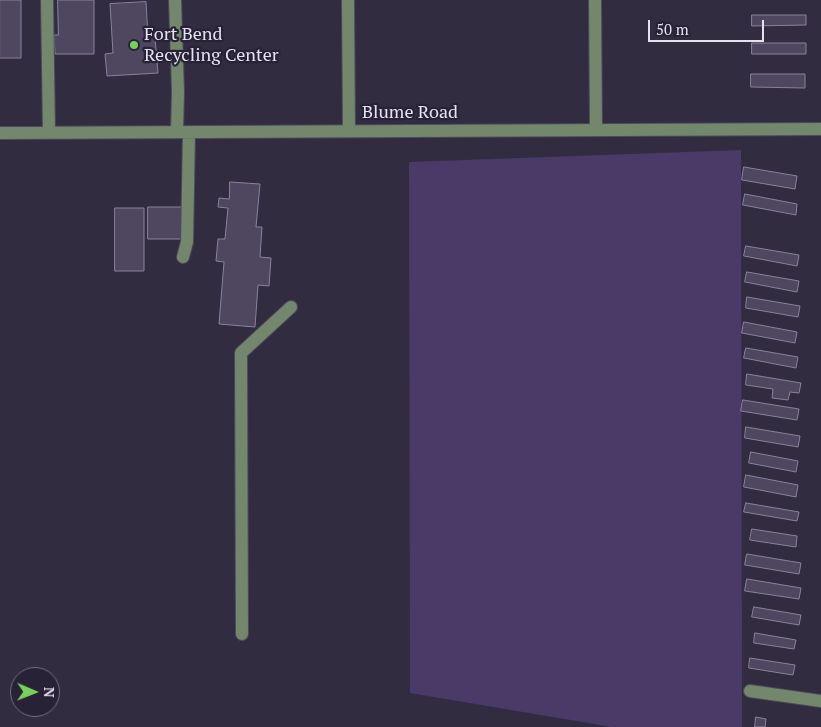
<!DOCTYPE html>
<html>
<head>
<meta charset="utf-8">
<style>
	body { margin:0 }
	#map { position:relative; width:821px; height:727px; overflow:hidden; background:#322c41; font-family:"PT Serif",serif }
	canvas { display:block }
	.north { position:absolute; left:10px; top:667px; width:50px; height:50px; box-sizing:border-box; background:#282237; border:1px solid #746e81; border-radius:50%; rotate:91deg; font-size:14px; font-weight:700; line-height:20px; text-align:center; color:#e5e1ef }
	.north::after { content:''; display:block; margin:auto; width:18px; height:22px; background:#78d158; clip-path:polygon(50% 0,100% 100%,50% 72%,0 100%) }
	.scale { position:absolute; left:648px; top:20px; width:116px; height:22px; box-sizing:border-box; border:2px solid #e5e1ef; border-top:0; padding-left:6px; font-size:15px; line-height:18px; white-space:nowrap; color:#e5e1ef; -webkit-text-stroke:4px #282237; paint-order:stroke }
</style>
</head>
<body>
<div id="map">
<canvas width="821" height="727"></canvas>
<div class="north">N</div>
<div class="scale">50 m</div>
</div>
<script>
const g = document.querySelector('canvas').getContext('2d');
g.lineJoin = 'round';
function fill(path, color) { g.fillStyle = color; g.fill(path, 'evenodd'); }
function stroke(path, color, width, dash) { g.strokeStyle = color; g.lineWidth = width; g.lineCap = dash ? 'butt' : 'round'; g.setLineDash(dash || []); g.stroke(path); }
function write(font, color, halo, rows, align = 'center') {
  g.font = font + ' "PT Serif",serif'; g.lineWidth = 4.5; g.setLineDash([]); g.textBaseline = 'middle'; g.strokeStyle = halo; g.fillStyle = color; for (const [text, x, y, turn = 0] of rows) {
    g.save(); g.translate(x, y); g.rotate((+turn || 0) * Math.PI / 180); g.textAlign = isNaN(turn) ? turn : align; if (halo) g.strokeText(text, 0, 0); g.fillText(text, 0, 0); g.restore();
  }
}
fill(new Path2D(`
	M741 150 742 727H612L410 693 409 162Z`), '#493a68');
const building = new Path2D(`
	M0 0H21V58H0Z
	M58 0H94V54H55L54 35H58Z
	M146 2 148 37H155L158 73 107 76 105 54 113 53 110 4Z
	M752 15H806V25L752 26Z
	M752 43H806V54H752Z
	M751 74H805V88L751 87Z
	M744 167 797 176 795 189 742 180Z
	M230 182 260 184 256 227H262L260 257 271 258 269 286 258 285 255 327 219 324 224 262 216 261 218 239H225L228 208 218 207 219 198 229 199Z
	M745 194 797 204 796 215 743 205Z
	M148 207H183V239H148Z
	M115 208H144V271H115Z
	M746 246 799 255 797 266 744 256Z
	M747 272 799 281 797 292 745 282Z
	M747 297 800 306 798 317 746 308Z
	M744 322 797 332 795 343 742 333Z
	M746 348 798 357 796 368 744 358Z
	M747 374 801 383 799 393 790 392 788 400 772 398 773 389 746 385Z
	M743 400 799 409 797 420 741 411Z
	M746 427 800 436 798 447 745 438Z
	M751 452 798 461 796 472 749 463Z
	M746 475 798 485 796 497 744 487Z
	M746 503 799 512 797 521 744 512Z
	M752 529 797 536 796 547 750 540Z
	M747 554 801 563 799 574 745 565Z
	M747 579 801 588 799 599 745 591Z
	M754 607 801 615 799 625 752 617Z
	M755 633 796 640 794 649 754 643Z
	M750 658 795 665 793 675 749 668Z
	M756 717 766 719 765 727H755Z`);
fill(building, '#4e475f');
stroke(building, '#89829c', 1);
const minor = new Path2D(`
	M47 0 49 132
	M175 0 178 92 177 132
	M348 0 349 131
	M595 0 596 130
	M0 133 821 129
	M183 257 187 242 189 132
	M242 634 241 353 291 307
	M750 691 821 701`);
stroke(minor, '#4f495d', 14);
stroke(minor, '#73876c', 12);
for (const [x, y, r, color] of [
	[134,45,5,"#78d158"]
]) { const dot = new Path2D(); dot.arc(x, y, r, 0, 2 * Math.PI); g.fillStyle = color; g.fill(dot); stroke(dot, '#282237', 2); }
write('18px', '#e5e1ef', '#282237', [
	["Fort Bend",144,35],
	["Recycling Center",144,56]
], 'left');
write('18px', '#e5e1ef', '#282237', [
	["Blume Road",410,113]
]);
</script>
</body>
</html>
